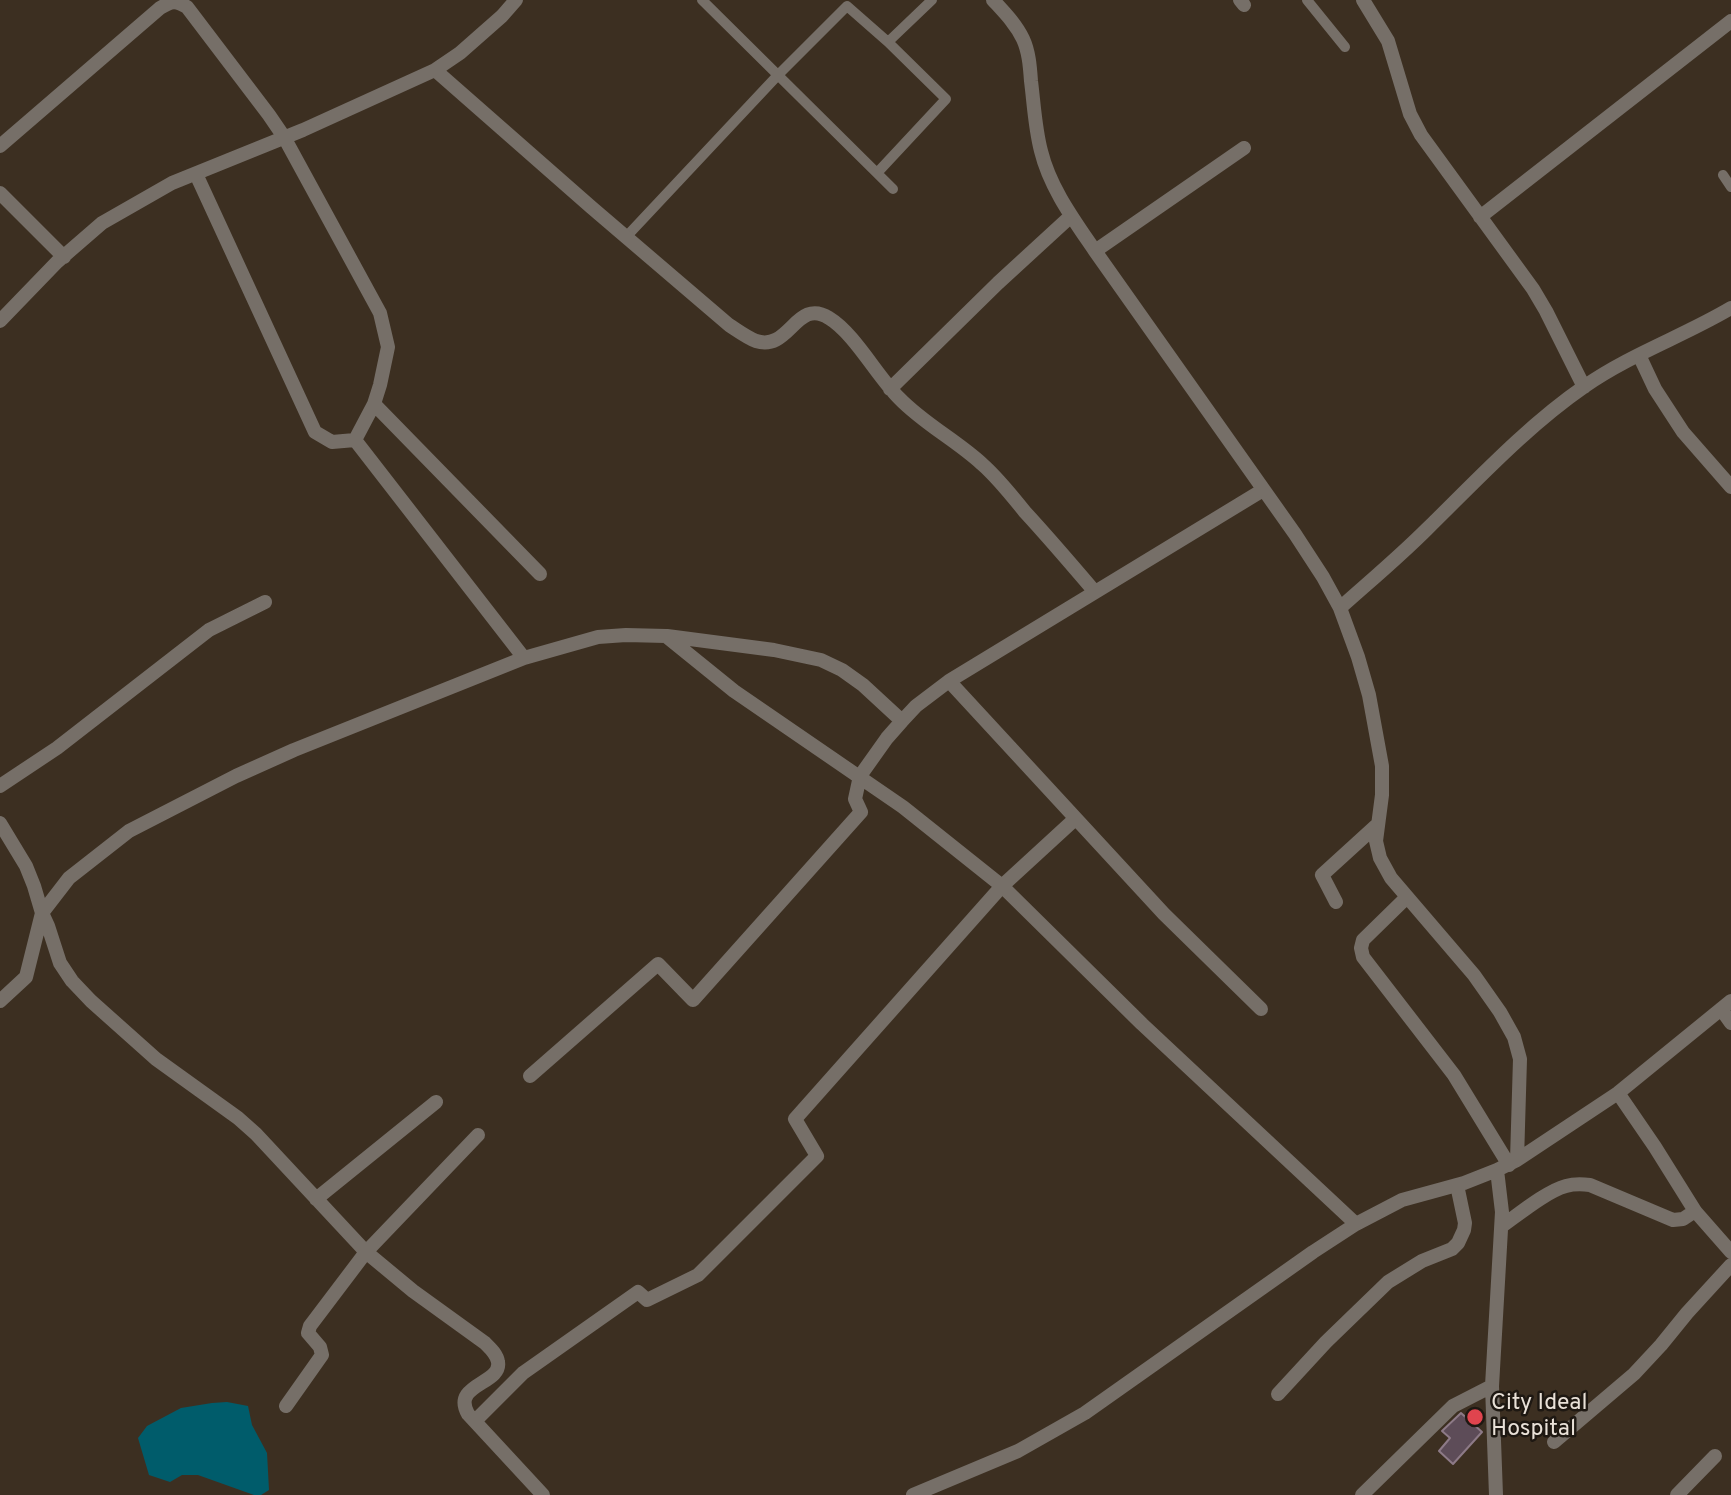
<!DOCTYPE html>
<html>
<head>
<meta charset="utf-8">
<style>
	body { margin:0 }
	canvas { display:block; background:#3c2f21 }
</style>
</head>
<body>
<canvas width="1731" height="1495"></canvas>
<script>
const g = document.querySelector('canvas').getContext('2d');
g.lineJoin = 'round';
function fill(path, color) { g.fillStyle = color; g.fill(path, 'evenodd'); }
function stroke(path, color, width, dash) { g.strokeStyle = color; g.lineWidth = width; g.lineCap = dash ? 'butt' : 'round'; g.setLineDash(dash || []); g.stroke(path); }
function write(font, color, halo, rows, align = 'center') {
  g.font = font + ' Overpass,sans-serif'; g.lineWidth = 5; g.setLineDash([]); g.textBaseline = 'middle'; g.strokeStyle = halo; g.fillStyle = color; for (const [text, x, y, turn = 0] of rows) {
    g.save(); g.translate(x, y); g.rotate((+turn || 0) * Math.PI / 180); g.textAlign = isNaN(turn) ? turn : align; if (halo) g.strokeText(text, 0, 0); g.fillText(text, 0, 0); g.restore();
  }
}
fill(new Path2D(`
	M227 1402 248 1406 252 1425 267 1453 269 1490 261 1495H254L198 1475H182L170 1482 149 1475 138 1438 147 1426 181 1408 212 1403Z`), '#005c6b');
const building = new Path2D(`
	M1461 1413 1482 1432 1453 1464 1439 1451 1450 1438 1442 1431Z`);
fill(building, '#5d4c58');
stroke(building, '#8d7a87', 2);
stroke(new Path2D(`
	M702 0 893 189
	M1307 0 1345 47
	M888 42 932 0
	M1723 175 1731 187
	M626 237 778 75 847 6 888 42 946 99 877 173`), '#766f68', 10);
stroke(new Path2D(`
	M993 0C1004 12 1016 24 1023 39 1029 52 1030 67 1031 81 1034 105 1035 128 1041 151 1050 188 1074 220 1095 251L1295 534 1323 577 1340 608 1358 657 1369 695 1382 766V795L1376 841 1380 858 1391 878 1474 975 1500 1012 1514 1037 1520 1059 1517 1160
	M1240 0 1244 5
	M1363 0 1388 41 1410 114 1421 135 1533 289 1546 311 1584 387
	M435 70 591 207 729 325C737 330 746 337 756 341 790 352 796 297 829 318 854 333 877 376 899 398 924 424 956 440 982 464 998 478 1012 496 1025 512 1049 538 1072 565 1095 592
	M0 146 160 8C172 1 175 0 187 7L269 115 284 137 380 313 388 347 380 385 374 404 355 440
	M196 174 315 432 332 442 355 440
	M0 193 64 257
	M1480 217 1731 21
	M1095 251 1244 148
	M0 321 57 262 102 223 172 183 303 130 435 70 460 53 502 16 516 0
	M1639 355 1655 389 1683 432 1731 487
	M890 389 998 283 1071 216
	M374 404 540 574
	M355 440 524 658
	M1340 608C1369 582 1399 557 1427 529 1477 480 1527 426 1585 386 1631 354 1684 336 1731 308
	M667 636 774 650 821 660 842 670 863 685 902 721
	M0 786 57 748 209 630 265 602
	M0 823 26 866 34 886 42 913 48 926 60 963 72 981 91 1001 156 1059 238 1118 256 1134 366 1252 413 1291 485 1343C490 1348 497 1354 498 1362 502 1384 451 1384 468 1414L543 1495
	M1407 897 1363 940 1361 948 1363 957 1454 1075 1509 1165
	M1336 902 1322 875 1378 824
	M0 1001 26 977 42 913 69 878 129 831 236 776 294 750 524 658 598 637 626 635 666 636 734 691 903 807 1002 886 1142 1024 1356 1224
	M1261 1009 1164 914 949 681 1263 490
	M1721 1009 1731 1023
	M530 1076 658 964 693 1000 861 812 855 799 860 776 887 738 902 721 916 706 949 681
	M1618 1093 1655 1147 1695 1211 1731 1252
	M316 1199 436 1102
	M1502 1226C1519 1214 1547 1191 1566 1186 1573 1184 1582 1184 1590 1185L1673 1220 1683 1219 1695 1211
	M1278 1394 1326 1342 1388 1282 1422 1261 1452 1249 1458 1243 1464 1230 1465 1223 1457 1185
	M286 1406 322 1355 320 1347 308 1333 310 1326 366 1252 478 1135
	M475 1421 523 1373 638 1292 647 1300 698 1275 817 1156 795 1119 1002 886 1075 819
	M1554 1442 1634 1374 1661 1345 1687 1313 1731 1265
	M913 1495 1018 1451 1085 1413 1313 1252 1356 1224 1402 1200 1464 1183 1497 1170 1517 1160 1618 1093 1731 1001
	M1362 1495 1453 1406 1492 1386
	M1496 1495 1492 1386 1502 1212 1497 1170
	M1677 1495 1715 1456`), '#766f68', 14);
for (const [x, y, r, color] of [
	[1475,1417,9,"#e0444e"]
]) { const dot = new Path2D(); dot.arc(x, y, r, 0, 2 * Math.PI); g.fillStyle = color; g.fill(dot); stroke(dot, '#1e1812', 2.5); }
write('23px', '#e9e1d8', '#1e1812', [
	["City Ideal",1491,1404],
	["Hospital",1491,1430]
], 'left');
</script>
</body>
</html>
